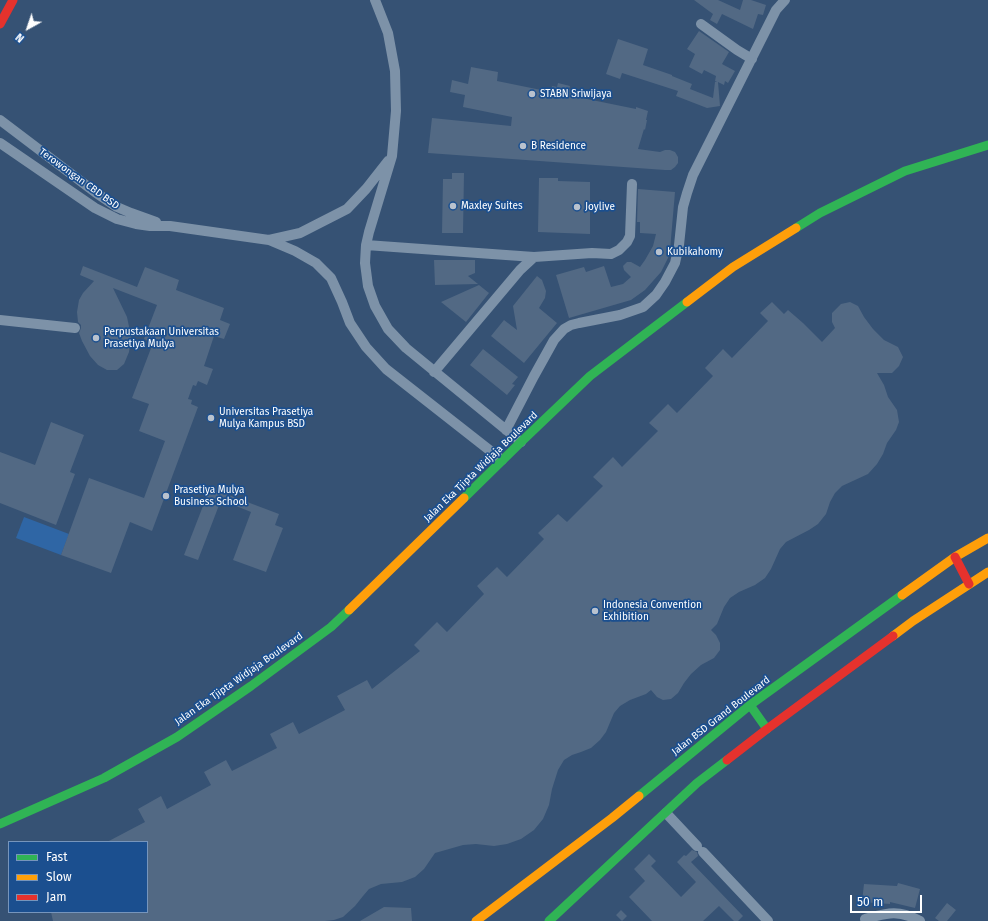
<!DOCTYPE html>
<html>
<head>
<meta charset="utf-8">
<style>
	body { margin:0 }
	#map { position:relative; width:988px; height:921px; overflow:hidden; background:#365274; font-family:"Fira Sans",sans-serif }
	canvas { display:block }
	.legend { position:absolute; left:8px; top:841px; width:140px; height:72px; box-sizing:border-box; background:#1b4f8f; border:1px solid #7695bc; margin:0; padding:5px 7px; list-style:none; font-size:12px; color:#fff }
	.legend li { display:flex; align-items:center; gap:8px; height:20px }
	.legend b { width:20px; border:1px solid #7695bc }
	.north { position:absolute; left:8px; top:8px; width:40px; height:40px; -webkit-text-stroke:3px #1b4f8f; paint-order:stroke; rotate:220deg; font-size:11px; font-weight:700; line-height:16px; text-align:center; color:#fff }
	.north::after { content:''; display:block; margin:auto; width:14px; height:18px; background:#fff; clip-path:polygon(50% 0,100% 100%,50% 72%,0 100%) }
	.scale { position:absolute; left:850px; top:895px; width:72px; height:18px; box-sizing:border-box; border:2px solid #fff; border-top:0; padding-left:5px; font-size:12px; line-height:14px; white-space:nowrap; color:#fff; -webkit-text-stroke:3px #1b4f8f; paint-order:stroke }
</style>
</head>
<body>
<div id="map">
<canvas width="988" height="921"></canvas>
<ul class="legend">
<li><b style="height:5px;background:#30b455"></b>Fast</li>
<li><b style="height:5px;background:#ff9f0a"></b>Slow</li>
<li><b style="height:5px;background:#e5322d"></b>Jam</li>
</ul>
<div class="north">N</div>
<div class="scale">50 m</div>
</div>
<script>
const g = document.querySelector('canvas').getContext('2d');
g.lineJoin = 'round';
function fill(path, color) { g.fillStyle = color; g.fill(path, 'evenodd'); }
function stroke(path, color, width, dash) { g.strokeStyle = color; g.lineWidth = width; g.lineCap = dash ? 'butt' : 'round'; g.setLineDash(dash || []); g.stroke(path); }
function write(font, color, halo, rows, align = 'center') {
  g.font = font + ' "Fira Sans",sans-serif'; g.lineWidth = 3.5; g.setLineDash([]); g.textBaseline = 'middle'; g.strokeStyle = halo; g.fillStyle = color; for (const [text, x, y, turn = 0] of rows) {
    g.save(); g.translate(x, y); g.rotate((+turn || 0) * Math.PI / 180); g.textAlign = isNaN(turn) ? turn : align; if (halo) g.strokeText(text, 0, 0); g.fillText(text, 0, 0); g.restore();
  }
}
fill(new Path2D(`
	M24 517 69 534 61 555 16 538Z`), '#2f66a5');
fill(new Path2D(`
	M694 0H718L740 10 743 0H751L766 5 763 15 758 14 753 29 722 14 717 24 710 20 713 14Z
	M699 31 729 52 722 64 735 71 728 83 725 81 724 85 718 82 720 106 707 108 676 96 678 91 622 73 620 79 606 74 618 39 648 49 643 65 672 75V76L692 84 690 89 713 98 715 82H717L715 81 716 76 704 70 702 74 689 67 695 54 687 49Z
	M471 67 498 72 497 81 551 92 552 86 557 87 558 83 570 86 569 89 578 91 577 97 636 109V107L648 111 646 120H647L645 130 644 129 638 149 660 152 665 150H670L675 152 678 157V163L675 167 671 170H665L428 153 432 118 511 126 512 117 463 107 465 95 450 92 452 80 468 84Z
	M452 173H464L463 233H442L443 179H452Z
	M539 178H558V181L590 182V234L538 232Z
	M638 189 675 192 670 250 668 258 661 272 645 290 631 300 569 318 556 275 584 267 586 272 604 266 611 287 623 284 631 277 624 270 623 266 627 262H631L640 267 645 260 653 246 656 234 640 233V222H637Z
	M434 260H475V273L468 276 478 284 435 285Z
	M83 266 137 287 145 267 179 280 176 290 224 308 220 320 230 324 224 339 214 336 204 366 213 369 207 385 198 381 196 386 193 385 188 399 192 400 191 404 198 407 152 531 130 522 111 573 61 555 89 478 144 498 165 441 139 431 149 404 132 398 153 343 144 339 157 305 113 288 127 317 131 336 129 352 124 364 117 370H107L98 365 90 356 82 341 79 333 81 328V325L78 322 77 312 79 300 83 293 94 281 80 275Z
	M537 276 542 280 546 291 545 298 539 308 557 323 524 363 491 336 504 320 517 330 513 306Z
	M479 285 489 293 466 322 441 302Z
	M772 302 784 314 788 310 803 323 822 342 835 328 832 322V313L841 304 850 302 858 306 864 317 873 329 884 340 898 347 903 357 899 366 892 373H877L884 385 888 397 897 410 899 422 896 430 887 443 883 454 877 464 868 474 842 486 835 493 830 502 826 514 818 524 809 530 786 542 780 549 771 569 765 578 755 585 739 592 730 598 724 607 717 624 711 630 716 635 720 643V650L714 658 701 665 691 674 684 683 678 693 671 699 663 700 657 697 651 690 646 694 630 700 620 706 614 713 606 732 600 740 591 748 581 752 572 755 564 760 558 770 552 789 549 805 543 819 534 830 521 839 507 844 494 846 476 844 463 845 435 853 424 869 415 877 402 882 381 884 369 889 363 896 355 906 343 917 334 920 325 921H53L51 912H147V842H107L145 822 138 809 161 796 167 809 211 785 204 772 226 760 232 771 277 748 270 734 293 722 299 734 345 710 337 696 367 680 372 689 420 651 414 645 437 622 447 632 484 594 477 586 497 567 507 577 544 539 538 533 558 514 567 522 603 486 593 477 613 457 622 467 658 431 649 423 668 404 677 413 713 376 705 368 723 349 732 358 768 321 760 313Z
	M483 349 518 377 512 384 515 385 507 395 470 365Z
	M51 422 84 435 70 472 75 474 56 525 0 503V452L35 465Z
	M210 488 279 514 275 525 283 528 266 572 233 560 251 512 221 500 198 560 184 555Z
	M692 850 697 852 698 856 691 862 743 916 738 921H734L719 906 703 921H652L629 897 645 881 634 869 649 854 656 861 651 866 681 897 696 882 677 862 684 855 686 856Z
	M898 883 920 889 915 908 890 902V904L862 902 864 884 897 886Z
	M947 903 956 910 947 921H939L935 918Z
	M384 907 411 908 412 921H360Z
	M621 910 627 916 622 921 616 915Z`), '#526984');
stroke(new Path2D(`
	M375 0 388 33 395 71 396 111 392 156 369 232 366 245 365 263 368 286 375 306 388 329 406 348 521 442
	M701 24 737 50 752 59
	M0 120 95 192 117 207 131 213 156 222
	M0 143 95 208 117 219 136 224 150 226H170L269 240 295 251 316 263 331 278 342 302 350 323 366 347 386 369 502 460
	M269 240 300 233 347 209 366 189 388 161
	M366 245 534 257 592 253 611 254 619 250 627 242 630 236 632 184
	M0 320 75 328
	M434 372 520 270 534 257
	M506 430 534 376 554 340 564 329 571 325 579 323 620 315 643 307 656 295 665 282 675 263 679 245 683 207 687 193 693 175 776 10 785 0
	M666 813 697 846
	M703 852 768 921
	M866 921 865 919C887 913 898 909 920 921`), '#7d92a8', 10);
stroke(new Path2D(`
	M796 228 820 213 905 171 988 145
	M464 498 521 442 590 376 687 302
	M750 705 767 729
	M639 796 750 705 902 595
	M0 824 104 778 177 737 251 686 331 627 349 610
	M549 921 697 783 727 760`), '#30b455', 9);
stroke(new Path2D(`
	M687 302 733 267 796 228
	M902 595 955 557 988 538
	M349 610 464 498
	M893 636 913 621 988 572
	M476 921 612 818 639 796`), '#ff9f0a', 9);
stroke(new Path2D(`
	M0 24 13 0
	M955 557 969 584
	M727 760 767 729 893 636`), '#e5322d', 9);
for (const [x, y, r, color] of [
	[532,94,4,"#b9c2ce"],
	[523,146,4,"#b9c2ce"],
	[453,206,4,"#b9c2ce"],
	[577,207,4,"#b9c2ce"],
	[659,252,4,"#b9c2ce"],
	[96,338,4,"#b9c2ce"],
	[211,418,4,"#b9c2ce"],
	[166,496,4,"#b9c2ce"],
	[595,611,4,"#b9c2ce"]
]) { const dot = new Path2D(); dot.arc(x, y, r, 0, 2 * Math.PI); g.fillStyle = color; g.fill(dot); stroke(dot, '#1b4f8f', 1.5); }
write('10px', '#fff', '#1b4f8f', [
	["STABN Sriwijaya",540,94],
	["B Residence",531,146],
	["Maxley Suites",461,206],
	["Joylive",585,207],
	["Kubikahomy",667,252],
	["Perpustakaan Universitas",104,332],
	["Prasetiya Mulya",104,344],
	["Universitas Prasetiya",219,412],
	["Mulya Kampus BSD",219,424],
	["Prasetiya Mulya",174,490],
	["Business School",174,502],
	["Indonesia Convention",603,605],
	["Exhibition",603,617]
], 'left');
write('10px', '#fff', '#1b4f8f', [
	["Terowongan CBD BSD",79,179,36],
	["Jalan Eka Tjipta Widjaja Boulevard",481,467,-44],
	["Jalan Eka Tjipta Widjaja Boulevard",239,679,-35],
	["Jalan BSD Grand Boulevard",721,716,-38]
]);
</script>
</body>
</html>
